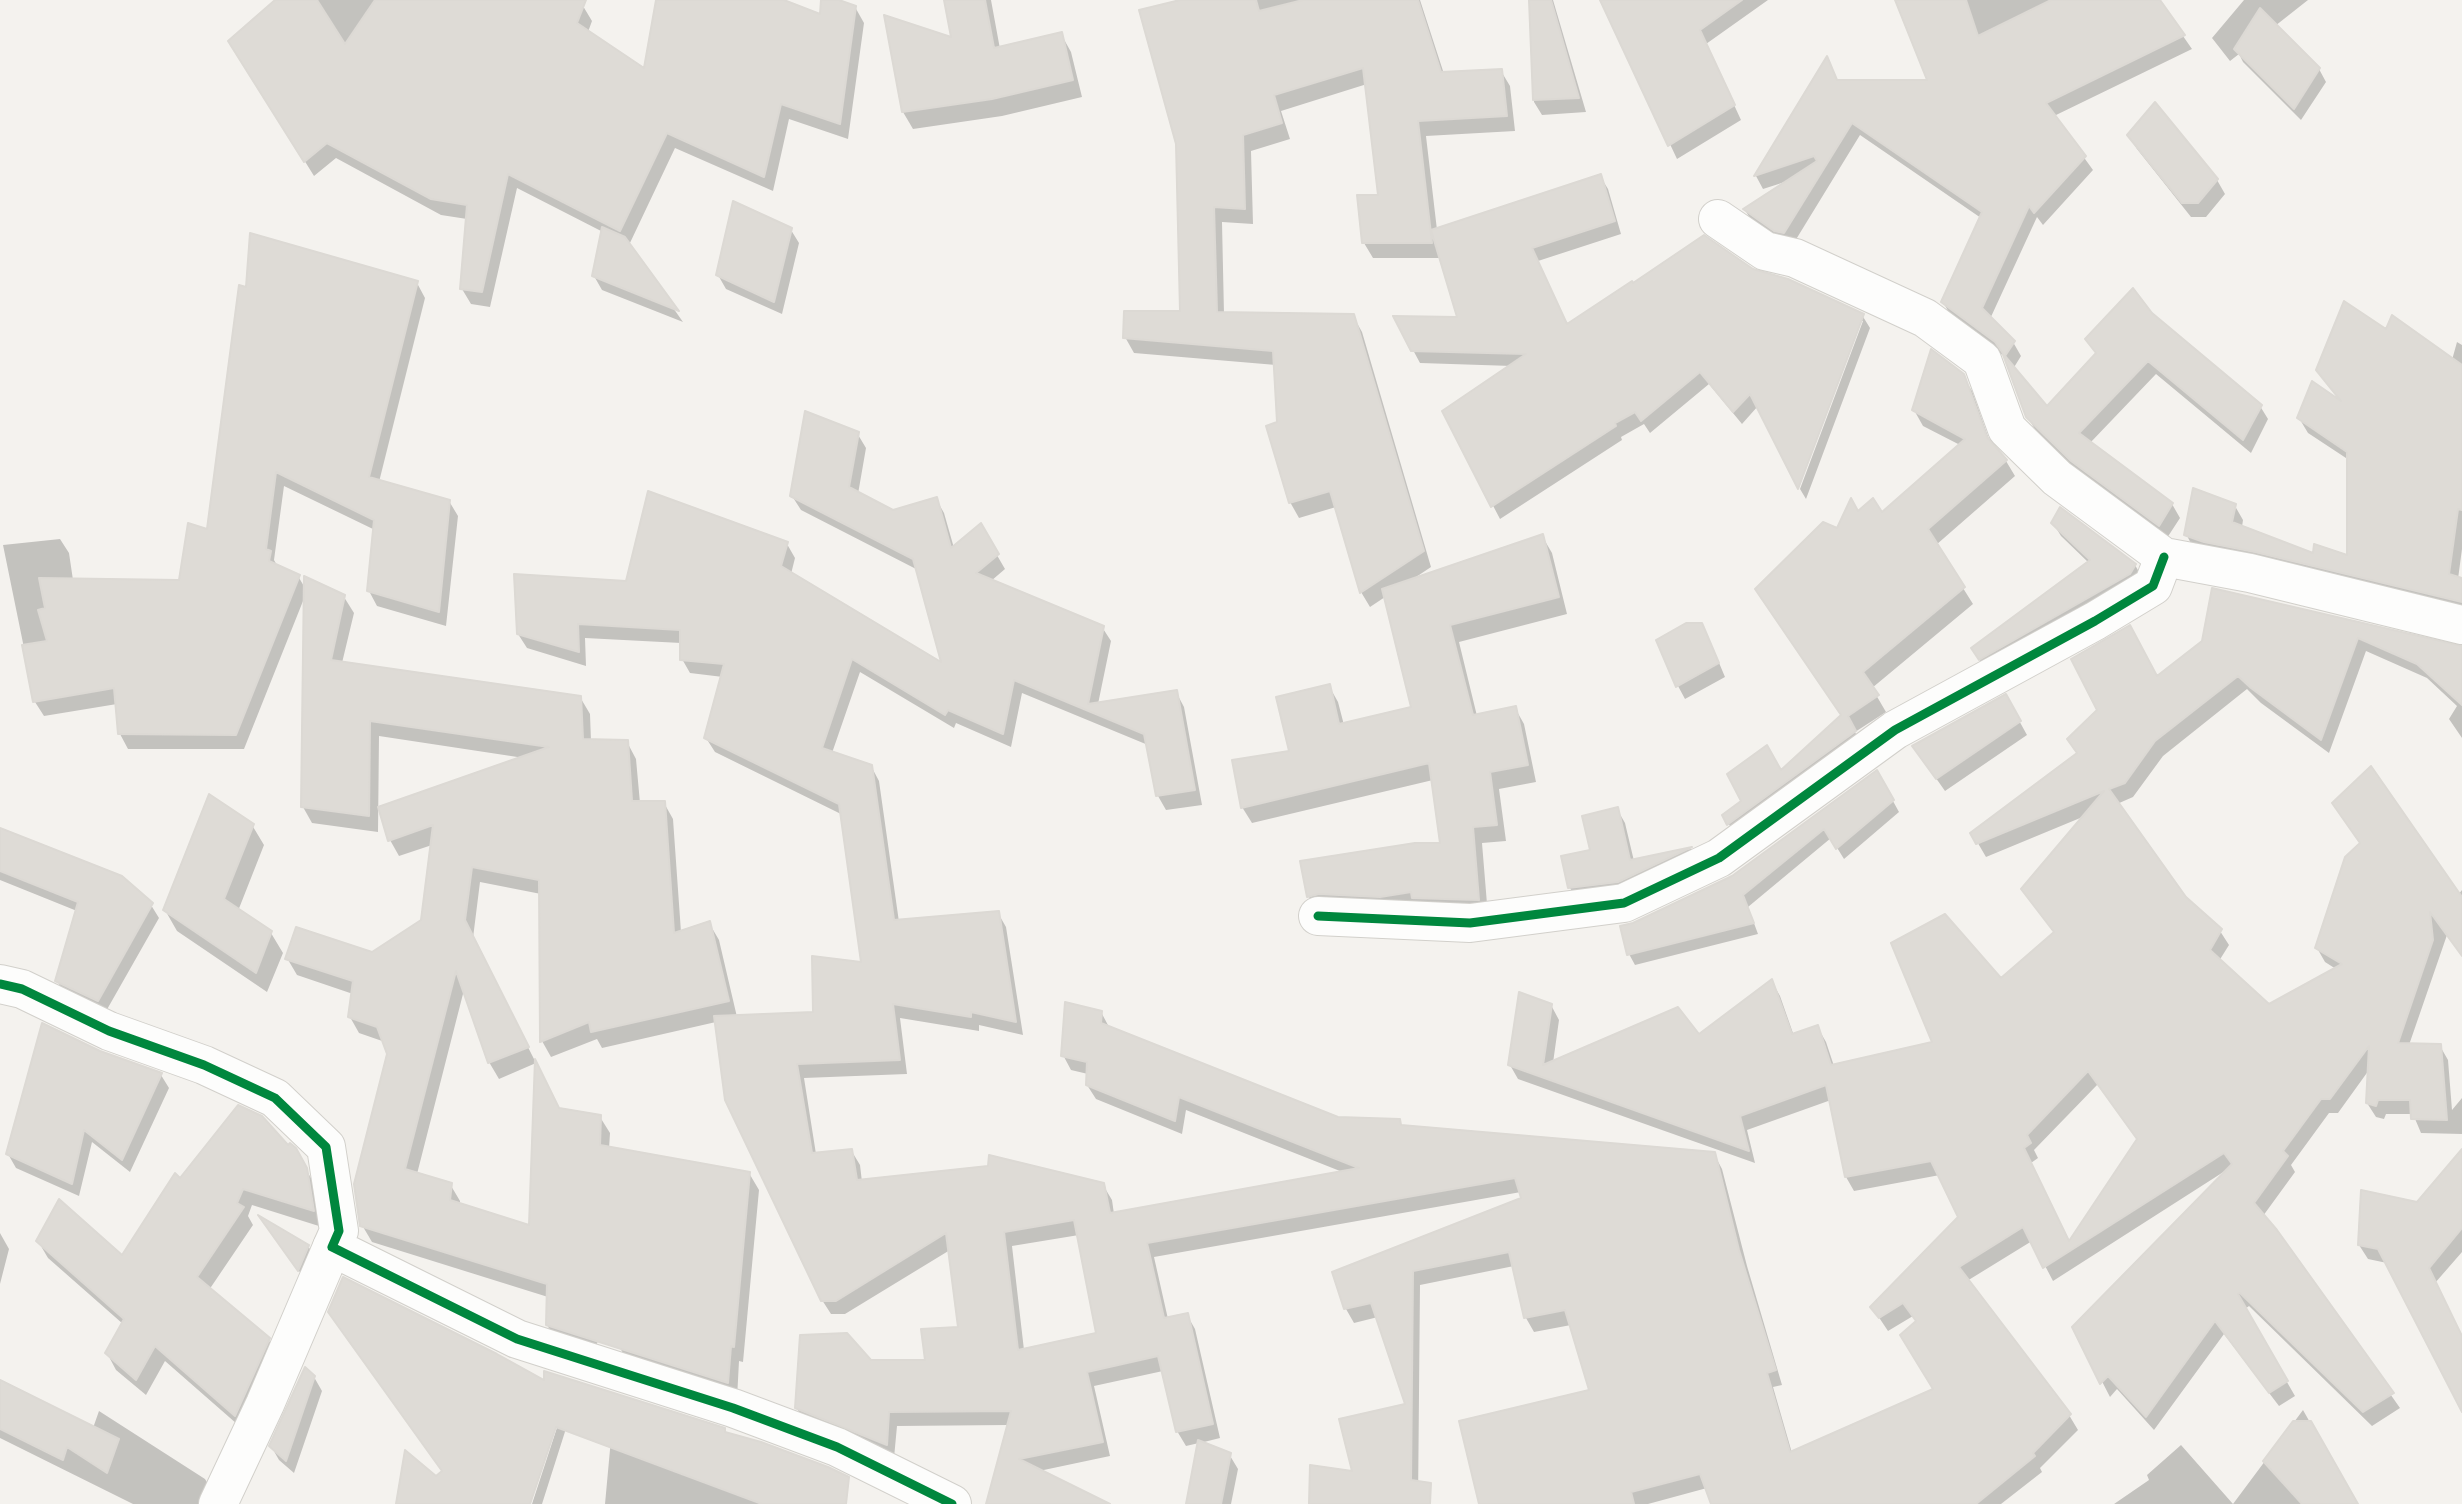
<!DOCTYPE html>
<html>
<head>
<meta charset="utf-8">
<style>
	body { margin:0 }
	canvas { display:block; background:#f4f2ee }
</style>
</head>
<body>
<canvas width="2462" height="1504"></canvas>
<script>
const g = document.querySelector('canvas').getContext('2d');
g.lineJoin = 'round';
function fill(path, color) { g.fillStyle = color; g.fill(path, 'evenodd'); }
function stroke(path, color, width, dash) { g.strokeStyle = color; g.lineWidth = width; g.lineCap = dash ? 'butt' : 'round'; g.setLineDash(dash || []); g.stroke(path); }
fill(new Path2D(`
	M278 0H574L583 6 592 21 588 32 646 71 658 0H779L821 16 823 0H834L855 7 864 23 848 139 789 119 773 191 675 148 629 245 683 322 602 290 594 276 603 232 517 188 490 307 471 304 462 289 467 219 441 215 336 158 314 176 240 57Z
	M946 0H991L1000 49 1061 34 1071 52 1082 97 1002 116 913 129 903 112 953 40Z
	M1187 0H1420L1444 74 1501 71 1510 86 1515 131 1426 136 1437 230 1600 176 1608 189 1621 234 1538 261 1567 325 1752 271 1862 315 1870 328 1806 499 1800 489 1863 321H1859L1758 406 1742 424 1709 384 1650 433 1644 424 1621 437 1622 440 1500 519 1444 412 1512 366 1420 363 1413 350 1459 319 1441 258H1373L1364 243 1380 196 1367 84 1281 111 1290 139 1251 151 1253 224 1222 222 1224 314 1353 316 1362 332 1431 567 1413 579 1542 536 1552 553 1567 614 1459 642 1477 716 1515 708 1524 724 1536 782 1499 789 1506 841 1482 843 1488 916 1318 913 1309 897 1302 863 1442 845 1433 780 1252 823 1242 807 1291 753 1329 686 1338 702 1344 725 1413 708 1385 597 1370 607 1361 592 1336 507 1299 518 1290 502 1276 365 1134 353 1125 337 1182 313Z
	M1530 0H1553L1586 112 1542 115 1534 102Z
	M1602 0H1768L1706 44 1741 120 1677 159Z
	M1897 0H2158L2192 49 2054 116 2093 170 2043 225 2037 217 1990 319 2013 342 2021 356 2013 369 2047 408 2097 355 2087 339 2150 314 2260 406 2268 419 2251 453 2156 374 2090 443 2172 504 2180 518 2167 538 2081 475 2036 431 2027 416 2005 357 1951 316 1943 302 1981 218 1860 135 1792 246 1753 223 1745 210 1788 181 1763 189 1756 176 1827 60 1838 81 1930 82Z
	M2244 0H2308L2275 26 2319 69 2326 82 2301 120 2243 62 2239 54 2230 61 2212 38Z
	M2129 136 2217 180 2225 194 2206 217H2191L2137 149Z
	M791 230 799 243 782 314 726 289 718 275Z
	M417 283 425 298 379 482 449 501 458 516 446 626 377 606 369 591 375 530 284 486 274 560 278 567 298 576 305 588 344 597 354 613 342 663 580 697 590 714 591 741 627 742 636 759 640 803H664L673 819 681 932 709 923 719 940 737 1017 814 1014 863 964 843 815 715 752 706 738 723 677 690 673 682 659 681 643 585 638 586 666 527 648 518 634 628 583 787 544 795 558 791 574 944 665 918 570 801 510 792 496 857 433 866 448 858 494 892 512 936 499 944 513 954 548 980 526 1005 569 991 581 1102 627 1111 641 1098 704 1176 692 1184 707 1202 805 1166 810 1158 796 1148 745 1022 693 1011 747 956 723 954 728 860 672 832 753 871 766 879 781 899 922 998 913 1006 927 1023 1035 979 1025V1031L900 1018 907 1074 804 1078 816 1154 851 1150 860 1165 862 1182 1103 1185 1112 1200 1114 1214 1345 1173 1186 1110 1182 1134 1096 1099 1087 1085 1088 1074 1071 1070 1063 1055 1101 1012 1109 1027 1338 1118 1399 1121 1403 1127 1714 1154 1722 1169 1747 1266 1782 1385 1773 1387 1792 1453 1935 1390 1917 1322 1913 1316 1888 1331 1872 1307 1961 1217 1940 1175 1854 1191 1846 1177 1831 1100 1747 1130 1755 1163 1518 1079 1510 1065 1551 1005 1559 1020 1553 1063 1699 1036 1772 982 1780 996 1794 1036 1818 1028 1826 1042 1834 1066 1934 1043 2001 980 2055 934 2023 890 2085 816 1986 857 1972 833 2078 755 2157 678 2204 642 2213 590 2462 648V738L2449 719 2457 706 2427 678 2366 651 2329 753 2261 703 2247 689 2163 756 2133 797 2117 804 2184 898 2220 931 2229 945 2219 961 2269 1006 2336 969 2325 962 2317 948 2361 845 2334 804 2458 895 2462 890V956L2447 935 2409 1045 2440 1046 2448 1060 2452 1110 2462 1098V1134L2421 1133 2413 1114H2386L2384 1119 2376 1117 2367 1103 2369 1070 2338 1113H2329L2291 1165 2295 1172 2263 1216 2276 1231 2400 1408 2372 1426 2249 1306 2245 1309 2295 1396 2279 1406 2224 1334 2154 1430 2117 1389 2110 1397 2074 1327 2225 1171 2053 1281 2032 1241 1967 1281 2069 1415 2078 1430 2040 1468 2042 1472 2001 1504H1713L1707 1488 1648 1504H1481L1591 1391 1571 1325 1534 1332 1526 1318 1514 1266 1420 1285 1418 1504H1311L1354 1473 1408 1405 1378 1317 1354 1323 1346 1309 1334 1273 1523 1199 1521 1192 1154 1257 1168 1319 1187 1315 1195 1329 1220 1438 1200 1443 1229 1454 1238 1469 1231 1504H1188L1199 1443 1186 1446 1177 1431 1163 1371 1094 1386 1110 1456 1039 1471 1106 1504H987L1009 1425 897 1426 894 1458 805 1422 796 1407 870 1362H927L960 1329 950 1250 845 1314H831L822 1300 716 1022 602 1048 597 1039 551 1057 542 1041 541 894 480 882 473 938 536 1063 499 1079 489 1062 464 990 417 1174 450 1184 460 1201V1205L531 1228 560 1110 600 1117 610 1133 609 1149 749 1173 759 1190 743 1362 739 1361 737 1399 630 1365 620 1348V1272L594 1353 557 1341 547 1325 548 1297 372 1242 362 1225 389 1054 385 1042 359 1033 350 1017 353 994 297 975 287 958 372 954 423 921 432 845 399 856 390 840 524 758 379 736 378 832 312 823 303 807 305 596 244 749H128L120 734 117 704 44 716 35 702 3 545 60 539 69 553 73 580 181 582 208 531ZM2098 1084 2138 1140 2070 1243 2031 1163 2038 1158 2034 1150ZM1079 1235 1098 1334 1024 1350 1012 1246Z
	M2387 332 2452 360 2457 342 2462 345V549L2458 579 2462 580V614L2194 549 2186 534 2235 506 2243 520 2242 527 2314 555 2349 558V460L2308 433 2299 418 2340 401 2318 370Z
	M1962 375 1972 391 1991 445 2006 461 2015 476 1936 545 1973 604 1872 688 1886 712 1855 732 1863 748 1737 839 1724 815 1780 772 1843 716 1838 530 1858 514 1882 515 1960 445 1923 426 1914 410Z
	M2053 523 2135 565 2143 579 1981 662 1973 649 2089 563 2061 536Z
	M1709 639 1725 677 1685 699 1678 686Z
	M2006 697 2027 735 1945 791 1914 747Z
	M1877 772 1899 812 1844 859 1831 838 1748 907 1758 934 1635 965 1629 954 1634 924 1733 877Z
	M1617 809 1625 823 1634 861 1691 849 1698 861 1578 901 1570 888Z
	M252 825 264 845 238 911 271 933 283 953 267 992 177 931 165 910Z
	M0 830 151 905 159 918 105 1013 64 994 57 980 77 911 0 880Z
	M99 1052 161 1075 169 1088 130 1172 92 1142 79 1196 16 1168 8 1154Z
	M288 1148 295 1150 316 1187 322 1227 252 1205 248 1216 253 1225 209 1290 268 1339 278 1356 245 1431 165 1361 146 1395 116 1370 107 1353 123 1324 48 1258 38 1241 122 1258 181 1181Z
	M2462 1152V1252L2435 1283 2462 1338V1408L2387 1263 2368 1259 2359 1245 2417 1204Z
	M262 1220 308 1246 312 1252 302 1275Z
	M0 1233 9 1249 0 1284Z
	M344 1279 497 1355 545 1383 546 1373 570 1381 577 1394 542 1504H532L570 1388H566L529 1504H516L456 1469 453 1486 330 1312Z
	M314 1377 322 1391 294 1473 279 1460 271 1446Z
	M0 1382 93 1428 99 1411 205 1479 214 1494 210 1504H133L0 1438Z
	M615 1395 724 1430 726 1434 826 1504H605Z
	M2303 1410 2356 1504H2114L2149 1480 2147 1475 2181 1445 2233 1504Z`), '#0003');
const building = new Path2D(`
	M275 0H317L345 44 375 0H586L577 23 644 68 656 0H784L820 14 821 0H839L856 6 840 124 781 104 764 177 667 133 620 231 508 174 482 292 460 289 467 205 431 199 327 143 304 162 228 41Z
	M944 0H985L994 48 1062 32 1073 80 992 99 902 112 884 15 951 37Z
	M1180 0H1256L1259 11 1303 0H1418L1441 72 1502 69 1507 116 1418 121 1432 243H1362L1357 195H1378L1363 68 1274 95 1282 123 1243 135 1245 209 1214 207 1217 312 1354 314 1424 551 1360 593 1330 491 1289 503 1266 426 1277 422 1273 351 1123 338 1124 311H1180L1176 144 1139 10Z
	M1529 0H1551L1579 98 1533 100Z
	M1600 0H1742L1700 30 1735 105 1668 146Z
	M1895 0H1966L1978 36 2051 0H2160L2185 35 2046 103 2086 156 2034 213 2029 206 1982 308 2015 341 2005 356 2047 406 2096 353 2085 339 2133 288 2152 313 2262 405 2243 440 2148 361 2079 433 2173 503 2159 526 2071 461 2026 417 2002 352 1995 342 1941 302 1982 212 1852 123 1784 233 1774 231 1743 209 1817 161 1814 156 1754 176 1827 56 1837 80H1927Z
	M2260 8 2320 68 2294 109 2234 49Z
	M2155 102 2218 179 2198 203H2182L2127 135Z
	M1601 174 1615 221 1532 248 1567 324 1632 281 1633 283 1704 235 1753 269 1788 279 1864 314 1798 489 1750 394 1733 412 1700 372 1641 421 1635 412 1615 423 1616 426 1491 507 1442 411 1526 354 1411 351 1393 316 1457 317 1431 230Z
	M733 201 792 228 774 302 716 275Z
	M602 227 625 237 679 311 592 276Z
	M250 233 418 281 369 477 450 500 439 612 367 591 374 520 276 472 266 549 271 551 269 561 300 575 236 735 118 734 114 688 33 702 22 645 47 641 38 610 45 608 39 578 179 580 188 523 207 529 239 285 246 287Z
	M2344 301 2386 329 2392 315 2462 365V510L2458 509 2449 574 2462 578V602L2255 552 2204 542 2184 535 2193 488 2236 504 2232 522 2313 553 2314 544 2347 555V452L2297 418 2312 381 2341 401 2316 370Z
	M1931 349 1964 374 1987 437 2007 460 1928 529 1965 587 1863 672 1879 695 1848 716 1856 731 1727 825 1722 815 1741 801 1727 774 1767 745 1781 770 1841 715 1755 589 1823 522 1837 528 1851 498 1858 511 1873 498 1882 512 1965 439 1912 410Z
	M805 411 859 432 849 487 893 510 937 497 951 548 981 523 999 554 976 573 1104 626 1088 704 1177 690 1195 790 1156 796 1144 734 1014 680 1003 734 948 710 945 715 852 659 822 748 872 765 894 920 999 911 1016 1022 971 1012V1017L893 1004 900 1060 797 1064 812 1153 852 1149 857 1180 988 1166 989 1155 1104 1183 1110 1213 1359 1168 1179 1097 1175 1121 1086 1085 1087 1062 1061 1056 1065 1002 1102 1011 1101 1023 1338 1117 1400 1119 1401 1125 1715 1152 1739 1250 1776 1370 1767 1373 1790 1452 1933 1389 1900 1335 1916 1321 1903 1303 1879 1318 1870 1307 1958 1217 1931 1161 1845 1177 1826 1085 1740 1116 1749 1151 1508 1065 1519 992 1552 1004 1543 1065 1678 1007 1699 1034 1772 979 1792 1034 1818 1025 1831 1065 1932 1042 1891 943 1945 914 2001 978 2054 932 2021 889 2104 791 1976 844 1970 833 2077 753 2067 739 2097 710 2071 659 2130 625 2157 676 2202 641 2212 588 2462 646V705L2417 664 2358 638 2321 740 2251 688 2238 676 2155 741 2125 783 2109 789 2186 897 2222 929 2210 950 2269 1004 2342 964 2315 948 2345 857 2360 843 2332 803 2371 766 2462 897V956L2430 912 2433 940 2398 1043 2441 1044 2447 1120 2411 1119 2410 1100H2378L2376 1106 2366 1103 2369 1046 2330 1099H2321L2283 1151 2288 1156 2254 1203 2277 1230 2394 1393 2363 1412 2240 1293 2238 1294 2288 1381 2269 1393 2215 1321 2146 1417 2108 1376 2100 1384 2072 1327 2232 1164 2224 1153 2043 1268 2023 1227 1959 1267 2071 1414 2033 1453 2035 1456 1976 1504H1711L1700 1474 1631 1492 1634 1504H1479L1459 1421 1589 1390 1565 1310 1524 1318 1509 1252 1413 1271 1411 1480 1431 1483 1430 1504H1309L1310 1465 1352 1471 1339 1419 1405 1404 1371 1303 1344 1309 1332 1272 1521 1198 1515 1178 1147 1243 1164 1318 1188 1313 1213 1424 1176 1432 1158 1356 1087 1372 1103 1442 1019 1459 1110 1504H986L1011 1411 889 1412 887 1445 795 1408 800 1335 847 1333 871 1360H925L921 1329 958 1327 946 1233 836 1301H821L725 1100 714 1016 813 1012 812 956 861 962 839 804 704 738 724 664 680 660V630L578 624 579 652 517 634 514 574 626 581 648 491 788 542 781 566 941 662 913 559 790 496ZM2088 1071 2137 1139 2069 1241 2024 1148 2031 1143 2027 1135ZM1074 1220 1096 1333 1018 1350 1004 1232Z
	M2060 507 2136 564 2130 574 1979 660 1971 648 2090 560 2051 523Z
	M1543 534 1559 597 1450 625 1473 715 1516 706 1528 765 1490 772 1497 825 1473 827 1479 900 1412 898 1411 892 1380 897 1319 894 1307 897 1300 861 1415 843H1440L1429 763 1241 808 1232 760 1289 751 1276 697 1330 684 1339 724 1411 707 1382 589Z
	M304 576 345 595 331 660 581 696 583 739 628 740 632 801H665L674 933 710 921 729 1001 591 1032 589 1022 540 1042 539 880 472 867 465 920 529 1047 488 1063 456 971 405 1169 452 1183 450 1200 529 1225 535 1059 559 1108 601 1115 600 1145 750 1172 734 1347 731 1346 728 1383 546 1325 547 1284 360 1226 354 1184 387 1054 377 1027 348 1017 353 981 285 959 296 927 372 952 421 920 433 825 388 841 378 807 549 747 370 721 369 816 301 807Z
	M1686 623H1702L1719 663 1676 687 1656 640Z
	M2006 694 2021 721 1936 779 1912 746Z
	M1877 770 1894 800 1836 849 1824 829 1743 895 1754 923 1627 955 1620 926 1633 923 1732 876Z
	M209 794 254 824 224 899 272 931 256 973 163 910Z
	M1618 807 1630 860 1692 847 1618 882 1568 888 1561 856 1590 850 1582 816Z
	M0 828 122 876 153 903 98 1001 55 981 78 902 0 871Z
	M42 1023 100 1051 162 1073 122 1160 84 1130 72 1184 6 1154Z
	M238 1105 262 1116 288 1145 290 1143 296 1148 307 1168 314 1211 243 1189 237 1203 244 1207 197 1277 270 1338 235 1416 155 1346 136 1380 105 1353 124 1319 36 1241 59 1199 122 1255 175 1173 180 1178Z
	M2462 1149V1228L2429 1268 2462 1336V1412L2378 1249 2358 1245 2361 1190 2417 1202Z
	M258 1215 309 1245 298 1271Z
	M343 1277 497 1354 544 1380V1371L725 1428V1432L761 1442 828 1467 849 1477 846 1504H762L556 1427 530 1504H396L405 1450 436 1476 442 1471 328 1312Z
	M305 1367 315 1376 286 1461 269 1446Z
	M0 1380 119 1439 107 1473 67 1447 63 1460 0 1429Z
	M2293 1421H2311L2358 1504H2302L2263 1461Z
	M1198 1440 1231 1453 1221 1504H1186Z`);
fill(building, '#dedbd6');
stroke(building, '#dcd9d4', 2);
const minor = new Path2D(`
	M1718 219 1765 251 1795 258 1925 318 1982 360 2007 429 2057 478 2164 557 2250 573 2462 625
	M1318 916 1470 923 1624 903 1719 858 1895 730 2095 621 2153 586 2164 557
	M218 1504 265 1404 332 1247`);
const tertiary = new Path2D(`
	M0 984 22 989 109 1031 204 1065 275 1098 326 1147 339 1231 332 1247 517 1339 733 1408 837 1447 952 1504`);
stroke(minor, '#d2d0cb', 40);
stroke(tertiary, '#d2d0cb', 40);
stroke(minor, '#fdfdfc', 38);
stroke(tertiary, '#fdfdfc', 38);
stroke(new Path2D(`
	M1318 916 1470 923 1624 903 1719 858 1895 730 2095 621 2153 586 2164 557
	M0 984 22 989 109 1031 204 1065 275 1098 326 1147 339 1231 332 1247 517 1339 733 1408 837 1447 952 1504`), '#00873e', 9);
</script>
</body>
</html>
